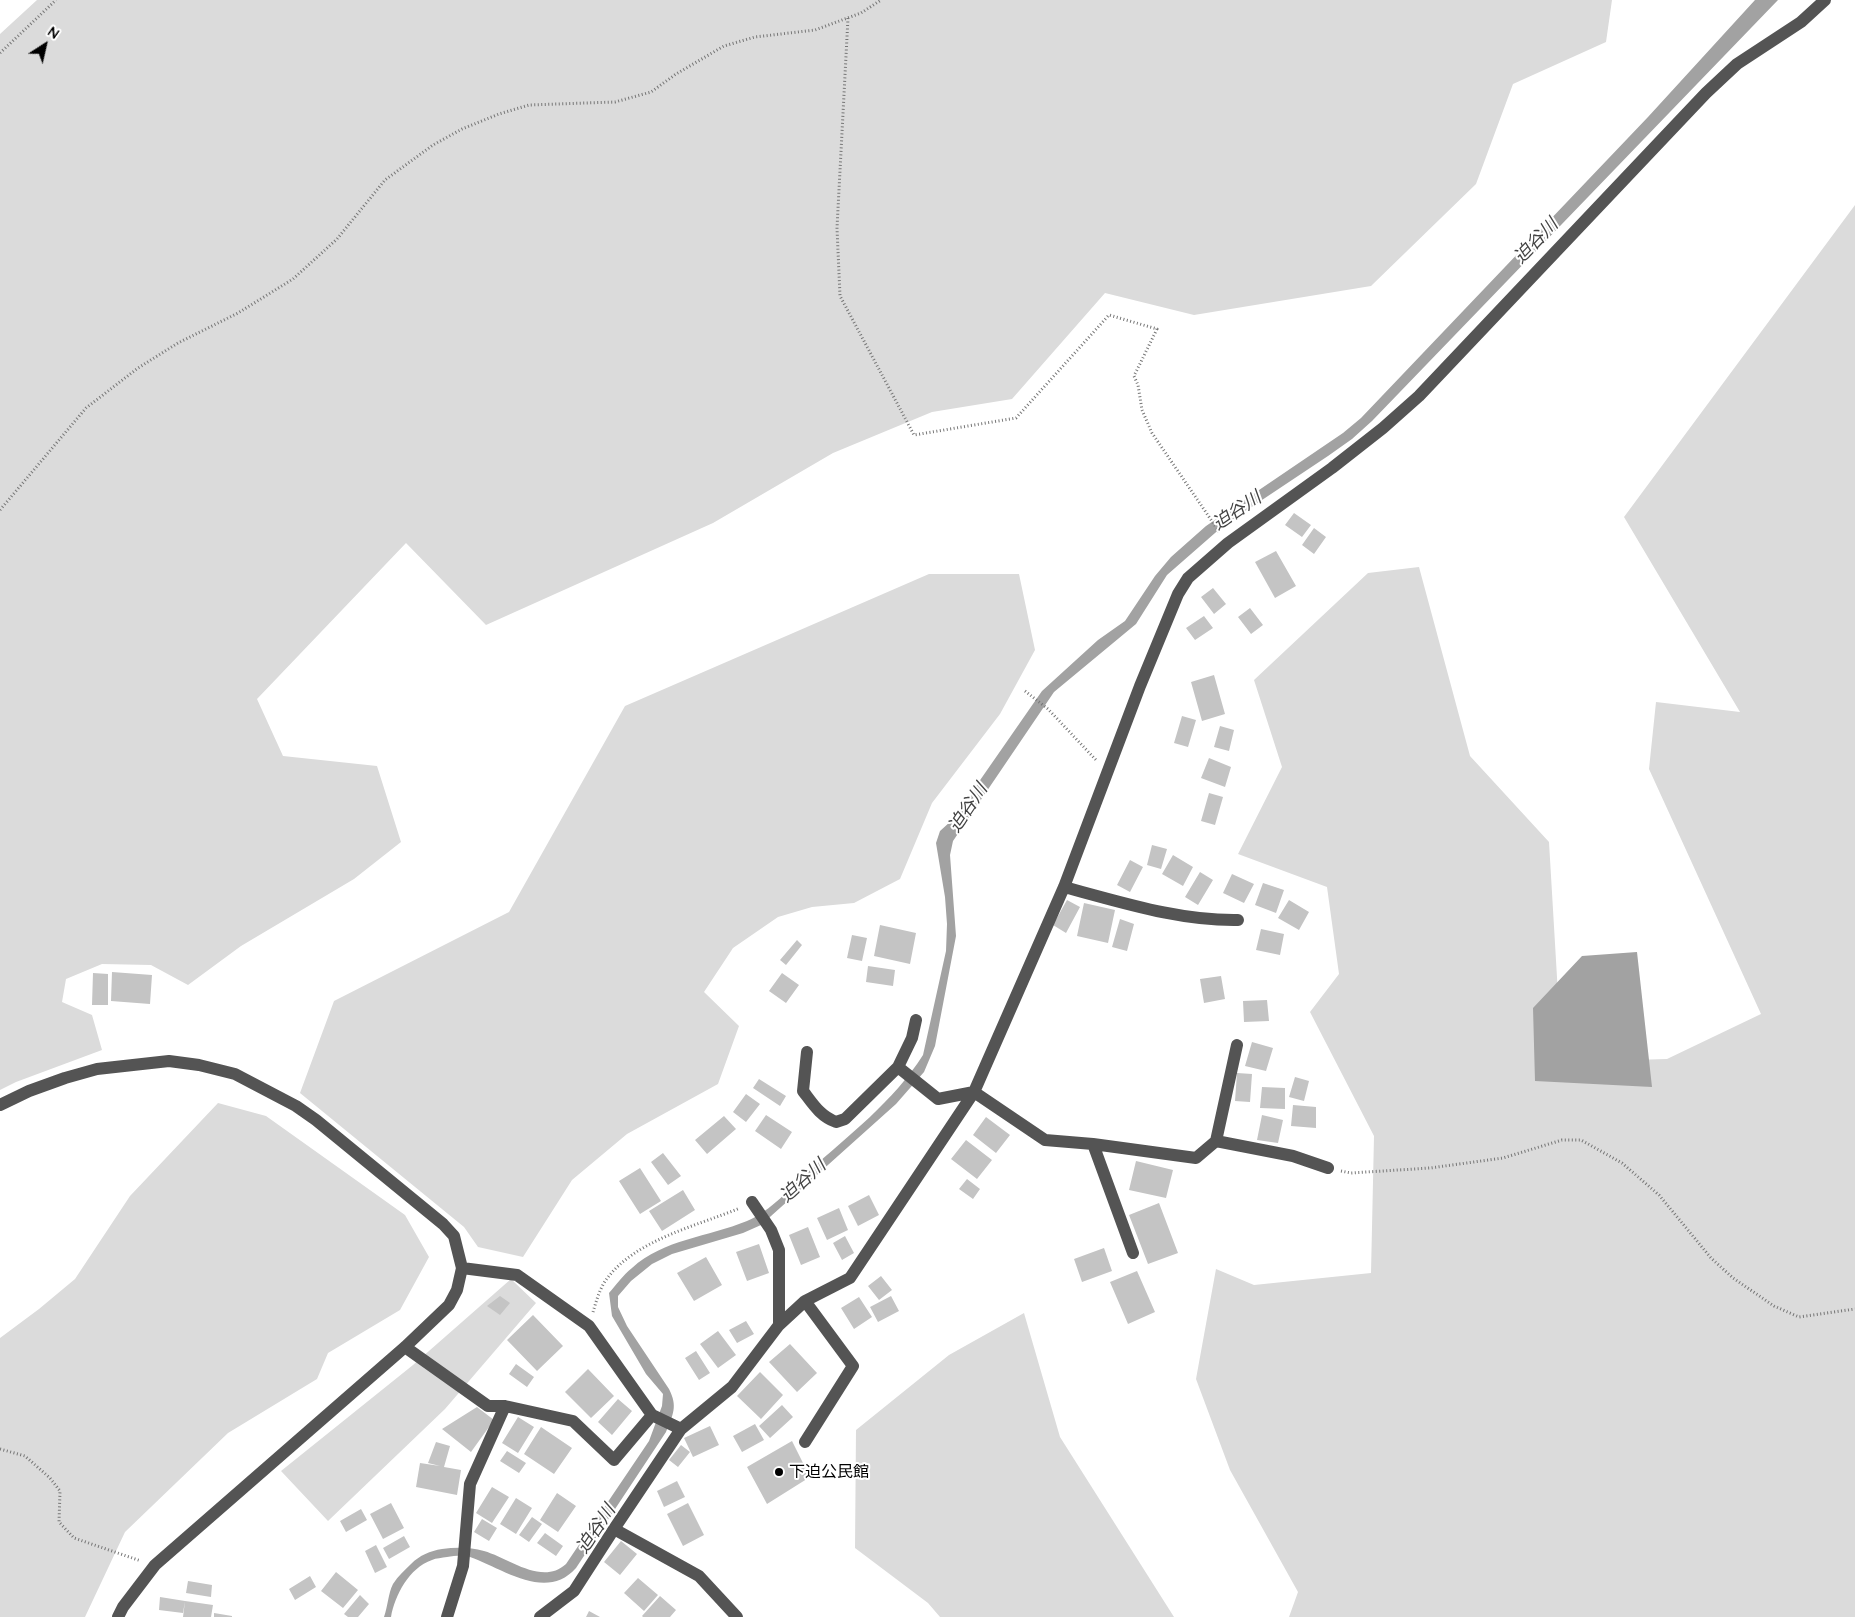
<!DOCTYPE html>
<html>
<head>
<meta charset="utf-8">
<style>
	body { margin:0 }
	#map { position:relative; width:1855px; height:1617px; overflow:hidden; background:#fff; font-family:Quicksand,sans-serif }
	canvas { display:block }
	.north { position:absolute; left:20px; top:20px; width:50px; height:50px; -webkit-text-stroke:4px #fff; paint-order:stroke; rotate:35deg; font-size:14px; font-weight:700; line-height:20px; text-align:center; color:#000 }
	.north::after { content:''; display:block; margin:auto; width:18px; height:22px; background:#000; clip-path:polygon(50% 0,100% 100%,50% 72%,0 100%) }
</style>
</head>
<body>
<div id="map">
<canvas width="1855" height="1617"></canvas>
<div class="north">N</div>
</div>
<script>
const g = document.querySelector('canvas').getContext('2d');
g.lineJoin = 'round';
function fill(path, color) { g.fillStyle = color; g.fill(path, 'evenodd'); }
function stroke(path, color, width, dash) { g.strokeStyle = color; g.lineWidth = width; g.lineCap = dash ? 'butt' : 'round'; g.setLineDash(dash || []); g.stroke(path); }
function write(font, color, halo, rows, align = 'center') {
  g.font = font + ' Quicksand,"Noto Sans JP",sans-serif'; g.lineWidth = 4; g.setLineDash([]); g.textBaseline = 'middle'; g.strokeStyle = halo; g.fillStyle = color; for (const [text, x, y, turn = 0] of rows) {
    g.save(); g.translate(x, y); g.rotate((+turn || 0) * Math.PI / 180); g.textAlign = isNaN(turn) ? turn : align; if (halo) g.strokeText(text, 0, 0); g.fillText(text, 0, 0); g.restore();
  }
}
fill(new Path2D(`
	M37 0H1612L1606 42 1513 84 1476 184 1371 286 1194 315 1105 293 1012 399 932 412 833 453 713 523 486 625 406 543 257 699 283 756 377 766 401 842 354 879 241 946 188 985 151 965 102 964 66 979 62 1002 92 1015 102 1050 16 1082 0 1090V34Z
	M1855 205V1617H1289L1298 1592 1230 1470 1196 1379 1216 1269 1254 1285 1371 1273 1374 1136 1310 1012 1339 974 1327 887 1238 854 1282 767 1254 680 1368 573 1419 567 1470 756 1549 842 1562 1062 1667 1059 1761 1014 1649 769 1656 702 1740 712 1624 517Z
	M929 574H1019L1035 650 1000 714 932 803 900 879 854 903 812 907 778 917 733 948 704 992 739 1026 718 1084 627 1134 572 1180 523 1257 478 1247 464 1227 300 1093 334 1001 509 912 625 706Z
	M218 1103 266 1116 405 1215 429 1257 400 1310 328 1353 317 1379 228 1433 125 1532 85 1617H0V1338L39 1309 75 1279 130 1196Z
	M511 1279 536 1303 445 1409 328 1521 281 1471 413 1365Z
	M1024 1313 1060 1437 1174 1617H940L928 1603 855 1548 856 1430 949 1355Z`), '#dbdbdb');
fill(new Path2D(`
	M1755 0H1778L1372 421 1352 439 1328 456 1223 526 1167 575 1136 624 1054 692 953 841 950 855 956 936 935 1046 924 1072 896 1104 761 1225 743 1233 672 1254 652 1264 631 1281 618 1296V1307L627 1326 669 1389C678 1407 673 1414 666 1432L576 1568C546 1602 502 1568 470 1557 463 1554 454 1556 447 1557 442 1558 436 1558 432 1560 409 1568 395 1595 391 1617H384C388 1606 388 1594 393 1584 398 1576 405 1570 411 1564 420 1555 430 1551 442 1549 456 1547 470 1547 484 1551 509 1558 542 1586 566 1564L649 1441 662 1406 663 1394 646 1374 612 1316 609 1293C616 1285 623 1275 632 1268 664 1239 708 1237 747 1221 771 1211 790 1188 809 1171 849 1135 893 1102 923 1055L946 951 947 924 945 897 936 843 940 831 961 812 976 786 1042 691 1098 640 1125 621 1155 576 1171 557 1206 526 1343 433 1361 418 1648 117Z
	M1637 952 1652 1087 1535 1081 1533 1008 1582 956Z`), '#a2a2a2');
fill(new Path2D(`
	M1294 513 1311 525 1302 537 1285 525Z
	M1314 528 1326 537 1314 554 1302 545Z
	M1276 551 1296 586 1275 598 1255 562Z
	M1213 588 1226 604 1214 614 1201 597Z
	M1250 608 1263 625 1251 634 1238 617Z
	M1204 616 1213 628 1195 640 1186 628Z
	M1214 675 1225 714 1202 721 1191 682Z
	M1182 716 1196 720 1188 747 1174 743Z
	M1220 726 1234 730 1229 751 1214 747Z
	M1209 758 1231 767 1225 787 1201 778Z
	M1209 793 1223 797 1215 825 1201 821Z
	M1152 845 1167 849 1161 869 1147 865Z
	M1173 855 1193 867 1183 886 1162 874Z
	M1130 860 1143 867 1130 892 1117 885Z
	M1200 872 1213 880 1198 905 1185 897Z
	M1232 874 1254 884 1244 903 1223 893Z
	M1263 883 1284 890 1276 913 1255 905Z
	M1067 900 1080 907 1066 933 1053 925Z
	M1289 900 1309 912 1299 930 1278 918Z
	M1084 903 1115 910 1108 943 1077 936Z
	M1120 919 1134 924 1127 951 1112 947Z
	M880 925 916 933 910 964 874 956Z
	M1261 929 1284 934 1280 955 1256 950Z
	M852 935 867 938 862 961 847 958Z
	M797 940 802 945 786 965 780 960Z
	M868 966 895 970 893 986 866 982Z
	M112 972 152 975 150 1004 111 1001Z
	M93 973 108 974V1005H92Z
	M782 973 799 985 786 1003 769 991Z
	M1221 976 1225 999 1204 1003 1200 979Z
	M1267 1000 1269 1021 1244 1022 1243 1001Z
	M1252 1042 1273 1048 1266 1071 1245 1066Z
	M1237 1073 1252 1074 1250 1102 1235 1101Z
	M1295 1077 1309 1081 1304 1101 1289 1097Z
	M759 1079 786 1096 780 1106 753 1088Z
	M1262 1087 1285 1088V1109L1260 1108Z
	M746 1094 760 1104 746 1122 733 1112Z
	M1293 1105 1316 1107V1128L1291 1126Z
	M766 1115 792 1132 781 1149 755 1131Z
	M1262 1115 1283 1120 1278 1143 1257 1140Z
	M724 1116 736 1129 707 1154 695 1140Z
	M986 1117 1010 1135 996 1153 973 1135Z
	M966 1140 992 1160 977 1179 951 1159Z
	M663 1153 681 1176 668 1185 651 1162Z
	M1136 1161 1173 1170 1166 1198 1129 1190Z
	M640 1168 661 1201 640 1214 619 1181Z
	M967 1179 980 1189 973 1199 959 1189Z
	M683 1190 695 1210 662 1231 649 1211Z
	M869 1195 879 1215 858 1226 848 1206Z
	M1159 1203 1178 1253 1148 1264 1129 1215Z
	M839 1208 848 1230 827 1240 817 1218Z
	M808 1227 820 1257 801 1265 789 1235Z
	M845 1236 854 1253 842 1260 833 1243Z
	M759 1244 769 1273 747 1281 736 1252Z
	M1104 1248 1112 1271 1082 1282 1074 1259Z
	M706 1257 722 1285 694 1301 677 1273Z
	M1137 1271 1155 1312 1128 1324 1110 1282Z
	M881 1276 892 1290 879 1300 868 1286Z
	M500 1296 510 1303 500 1315 487 1306Z
	M891 1296 899 1311 878 1322 870 1307Z
	M859 1297 872 1317 854 1329 841 1308Z
	M533 1315 563 1346 537 1371 507 1340Z
	M746 1321 754 1334 737 1343 729 1330Z
	M718 1331 736 1355 718 1368 700 1344Z
	M790 1344 817 1373 797 1392 769 1362Z
	M696 1351 710 1373 699 1380 685 1358Z
	M516 1364 534 1377 527 1387 509 1374Z
	M588 1369 614 1396 591 1418 565 1392Z
	M760 1372 783 1395 761 1419 737 1396Z
	M618 1399 632 1411 612 1435 598 1422Z
	M782 1405 793 1417 770 1438 759 1426Z
	M477 1407 494 1420 471 1452 442 1429Z
	M518 1417 534 1427 518 1453 502 1443Z
	M755 1424 764 1440 742 1452 733 1436Z
	M710 1426 719 1445 693 1457 684 1438Z
	M541 1427 572 1448 554 1474 524 1454Z
	M792 1441 810 1477 767 1504 747 1467Z
	M436 1442 450 1446 444 1467 461 1470 457 1495 416 1487 420 1463 440 1466 428 1463Z
	M681 1445 690 1452 678 1467 669 1460Z
	M507 1451 526 1463 519 1473 500 1461Z
	M677 1481 685 1497 664 1507 657 1491Z
	M492 1487 509 1497 492 1523 476 1513Z
	M557 1493 576 1506 558 1532 540 1520Z
	M516 1498 532 1508 516 1534 500 1524Z
	M391 1503 404 1528 383 1539 370 1514Z
	M688 1503 704 1535 683 1546 667 1514Z
	M361 1509 367 1520 346 1532 340 1521Z
	M532 1517 542 1524 529 1542 519 1535Z
	M482 1519 497 1528 489 1541 474 1532Z
	M545 1533 563 1546 556 1556 537 1543Z
	M404 1536 410 1547 389 1559 383 1548Z
	M621 1541 637 1554 620 1575 604 1562Z
	M376 1545 387 1567 375 1573 365 1551Z
	M336 1572 358 1590 343 1608 321 1591Z
	M310 1576 316 1587 295 1600 289 1589Z
	M638 1578 658 1595 644 1611 624 1593Z
	M188 1581 212 1585 211 1597 186 1593Z
	M360 1595 369 1604 358 1617H348L344 1614Z
	M660 1596 676 1610 670 1617H643L642 1616Z
	M160 1597 185 1601 183 1613 159 1610Z
	M185 1601 213 1605 211 1617H183Z
	M589 1611 600 1617H586Z
	M214 1613 232 1616V1617H214Z`), '#c4c4c4');
stroke(new Path2D(`
	M848 18 837 228 840 296 914 435 1016 418 1109 315 1157 329 1134 376 1138 385 1142 410 1152 433 1220 533
	M0 53 56 0
	M0 510 86 408 138 368 178 343 238 313 293 279 337 239 385 180 433 145 462 129 499 114 529 105 615 102 651 92 676 74 724 46 755 37 815 30 861 13 881 0
	M1025 691 1048 709 1096 760
	M1341 1171 1351 1173 1430 1168 1503 1158 1562 1140H1581L1622 1163 1659 1195 1711 1258 1733 1278 1774 1306 1799 1317 1855 1309
	M593 1312C596 1302 600 1288 606 1280 634 1240 697 1226 740 1208
	M0 1449 25 1456 50 1478 60 1491 59 1522 74 1538 141 1561`), '#767676', 3, [1, 2.5]);
stroke(new Path2D(`
	M1064 887C1121 902 1179 921 1238 920
	M807 1052 803 1091C813 1104 820 1116 836 1122L845 1119 898 1067 912 1038 916 1020
	M898 1067 938 1099 974 1092 1045 1140 1093 1144 1196 1158 1216 1141 1293 1156 1328 1168
	M0 1105 29 1091 65 1078 97 1069 169 1061 199 1065 235 1074 296 1106 316 1120 443 1224 454 1236 462 1268 457 1290 449 1305 405 1347 155 1565 123 1607 118 1617
	M1216 1141 1237 1045
	M1093 1144 1133 1253
	M752 1202 771 1230 779 1250V1325
	M462 1268 517 1275 589 1326 652 1415 681 1429
	M405 1347 488 1406H505L573 1421 614 1460 652 1415
	M805 1442 853 1366 805 1301
	M614 1529 699 1576 737 1617
	M447 1617 463 1566 470 1484 505 1406
	M540 1617 574 1591 614 1529 681 1429 732 1387 779 1325 805 1301 850 1278 974 1092 1064 887 1140 686 1178 594 1188 578 1228 543 1332 468 1383 428 1419 396 1706 93 1737 64 1801 22 1825 0`), '#545454', 12);
for (const [x, y, r, color] of [
	[779,1472,5,"#000"]
]) { const dot = new Path2D(); dot.arc(x, y, r, 0, 2 * Math.PI); g.fillStyle = color; g.fill(dot); stroke(dot, '#fff', 2); }
write('16px', '#000', '#fff', [
	["下迫公民館",789,1472]
], 'left');
write('italic 18px', '#434343', '#fff', [
	["迫谷川",1536,241,-46],
	["迫谷川",1237,511,-34],
	["迫谷川",968,808,-56],
	["迫谷川",803,1181,-42],
	["迫谷川",596,1529,-56]
]);
</script>
</body>
</html>
